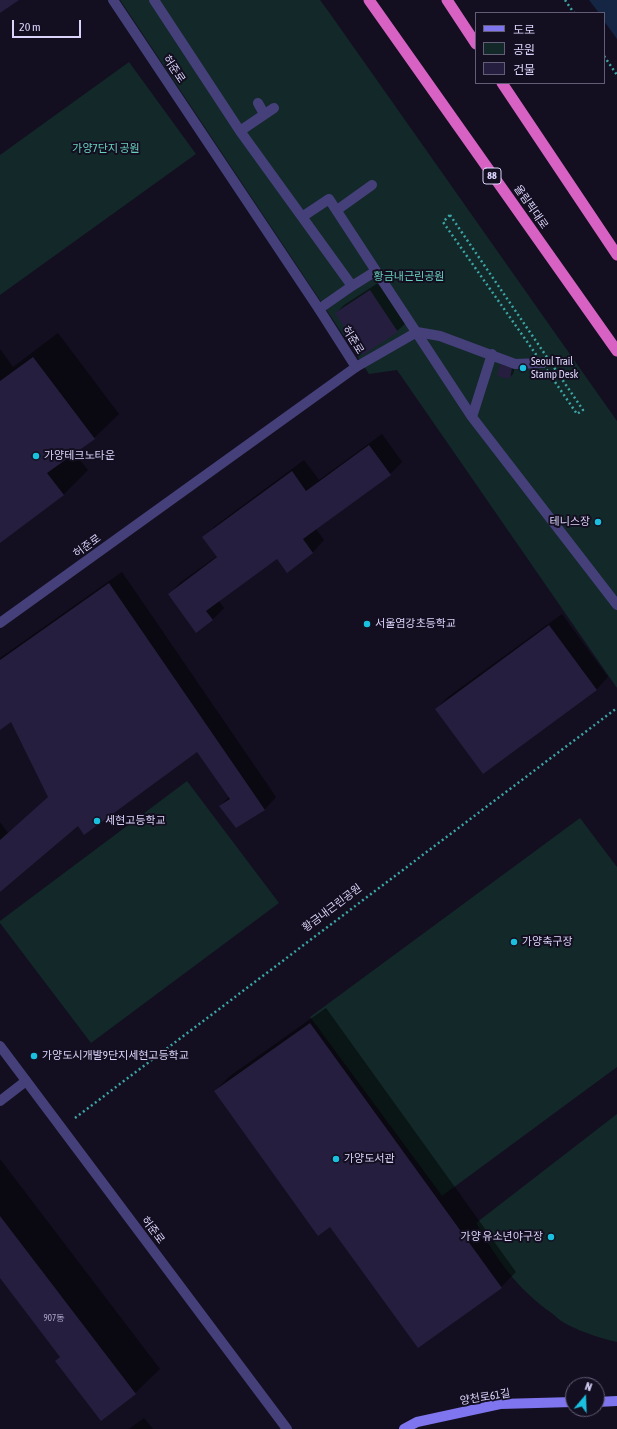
<!DOCTYPE html>
<html>
<head>
<meta charset="utf-8">
<style>
	body { margin:0 }
	#map { position:relative; width:617px; height:1429px; overflow:hidden; background:#130f20; font-family:"Asap Condensed","Noto Sans KR",sans-serif }
	canvas { display:block }
	.legend { position:absolute; left:475px; top:12px; width:130px; height:72px; box-sizing:border-box; background:#130f20; border:1px solid #635d77; margin:0; padding:5px 7px; list-style:none; font-size:12px; color:#dad3fa }
	.legend li { display:flex; align-items:center; gap:8px; height:20px }
	.legend b { width:20px; border:1px solid #635d77 }
	.north { position:absolute; left:565px; top:1377px; width:40px; height:40px; box-sizing:border-box; background:#130f20; border:1px solid #635d77; border-radius:50%; rotate:19deg; font-size:11px; font-weight:700; line-height:16px; text-align:center; color:#dad3fa }
	.north::after { content:''; display:block; margin:auto; width:14px; height:18px; background:#1ac1df; clip-path:polygon(50% 0,100% 100%,50% 72%,0 100%) }
	.scale { position:absolute; left:12px; top:20px; width:69px; height:18px; box-sizing:border-box; border:2px solid #dad3fa; border-top:0; padding-left:5px; font-size:12px; line-height:14px; white-space:nowrap; color:#dad3fa; -webkit-text-stroke:3px #130f20; paint-order:stroke }
</style>
</head>
<body>
<div id="map">
<canvas width="617" height="1429"></canvas>
<ul class="legend">
<li><b style="height:5px;background:#7f75ef"></b>도로</li>
<li><b style="height:11px;background:#132829"></b>공원</li>
<li><b style="height:11px;background:#261e3e"></b>건물</li>
</ul>
<div class="north">N</div>
<div class="scale">20 m</div>
</div>
<script>
const g = document.querySelector('canvas').getContext('2d');
g.lineJoin = 'round';
function fill(path, color) { g.fillStyle = color; g.fill(path, 'evenodd'); }
function stroke(path, color, width, dash) { g.strokeStyle = color; g.lineWidth = width; g.lineCap = dash ? 'butt' : 'round'; g.setLineDash(dash || []); g.stroke(path); }
function write(font, color, halo, rows, align = 'center') {
  g.font = font + ' "Asap Condensed","Noto Sans KR",sans-serif'; g.lineWidth = 4; g.setLineDash([]); g.textBaseline = 'middle'; g.strokeStyle = halo; g.fillStyle = color; for (const [text, x, y, turn = 0] of rows) {
    g.save(); g.translate(x, y); g.rotate((+turn || 0) * Math.PI / 180); g.textAlign = isNaN(turn) ? turn : align; if (halo) g.strokeText(text, 0, 0); g.fillText(text, 0, 0); g.restore();
  }
}
fill(new Path2D(`
	M120 0H320L331 15 617 421V688L397 370 369 374Z
	M129 62 196 154 0 295V155Z
	M187 781 279 903 91 1043 0 923V921Z
	M580 818 617 867V1067L442 1196 310 1017Z
	M617 1114V1342C600 1338 584 1333 568 1325 562 1322 557 1318 553 1314 518 1290 497 1260 476 1223Z`), '#132829');
fill(new Path2D(`
	M589 0H617V39L604 21V13H599Z`), '#152544');
fill(new Path2D(`
	M378 283 406 323 397 331 363 354 336 313 344 305Z
	M58 333 119 414 94 438 74 453 88 470 64 494 0 542V349L13 367Z
	M504 361 516 364 513 374 509 378 500 365Z
	M382 434 402 462 390 474 316 529 324 540 313 552 287 571 277 557 219 601 224 608 212 620 169 594 181 582 217 556 204 537 215 526 304 460 319 480Z
	M122 572 276 797 265 809 236 827 220 806 230 796 197 751 78 824 0 891V822L8 833 49 797 12 720 0 729V658Z
	M562 614 608 677 597 689 483 773 436 709 448 697Z
	M326 1008 516 1272 501 1287 331 1226 215 1091 230 1076Z
	M0 1159 160 1369 135 1393 101 1419 61 1356 0 1277Z
	M144 1418 153 1429H129Z`), '#0007');
fill(new Path2D(`
	M0 0H19L0 13Z
	M370 290 398 332 363 355 335 313Z
	M33 357 95 439 47 473 64 495 0 543V381Z
	M500 364 512 368 510 379 497 376Z
	M369 445 391 475 303 539 313 553 287 573 277 559 206 611 213 620 196 633 168 594 217 557 202 537 292 471 306 491Z
	M109 583 265 810 236 828 219 806 230 799 197 752 84 835 78 826 0 892V840L48 797 11 722 0 730V660Z
	M549 625 597 690 483 774 435 709Z
	M310 1023 502 1288 418 1348 330 1227 318 1236 214 1091Z
	M0 1216 136 1394 101 1421 55 1361 60 1357 0 1278Z`), '#261e3e');
stroke(new Path2D(`
	M565 0 574 13
	M604 56 617 75
	M450 215 583 410 577 414 542 363 443 222Z
	M75 1118 617 708`), '#3ca5a5', 2.5, [2, 3]);
stroke(new Path2D(`
	M0 1101 26 1081`), '#454079', 10);
stroke(new Path2D(`
	M154 0 240 131 352 286 376 271 472 417 617 605
	M258 103 264 114
	M240 131 274 108
	M337 210 372 185
	M302 217 329 199 376 271
	M319 309 352 286
	M356 367 417 332 440 336 515 364 542 363
	M472 417 492 354`), '#454079', 10);
stroke(new Path2D(`
	M0 623 356 367 319 309 113 0`), '#454079', 10);
stroke(new Path2D(`
	M0 1046 287 1429`), '#454079', 10);
stroke(new Path2D(`
	M597 1402 617 1401
	M404 1429 417 1422 500 1404 573 1402`), '#7f75ef', 10);
stroke(new Path2D(`
	M369 0 617 351
	M447 0 476 44
	M502 83 617 255`), '#d762c3', 11);
for (const [x, y, r, color] of [
	[523,368,4,"#1ac1df"],
	[36,456,4,"#1ac1df"],
	[598,522,4,"#1ac1df"],
	[367,624,4,"#1ac1df"],
	[97,821,4,"#1ac1df"],
	[514,942,4,"#1ac1df"],
	[34,1056,4,"#1ac1df"],
	[336,1159,4,"#1ac1df"],
	[551,1237,4,"#1ac1df"]
]) { const dot = new Path2D(); dot.arc(x, y, r, 0, 2 * Math.PI); g.fillStyle = color; g.fill(dot); stroke(dot, '#130f20', 1.5); }
write('9px', '#ada6cb', null, [
	["907동",54,1318]
]);
for (const [x, y, w] of [
	[492,176,18]
]) { const box = new Path2D(); box.roundRect(x - w / 2, y - 8, w, 16, 3); g.fillStyle = '#130f20'; g.fill(box); stroke(box, '#dad3fa', 1); }
write('bold 10px', '#dad3fa', null, [
	["88",492,176]
]);
write('11px', '#dad3fa', '#130f20', [
	["허준로",174,69,56],
	["올림픽대로",531,207,55],
	["허준로",353,340,58],
	["허준로",87,546,-36],
	["황금내근린공원",332,908,-37],
	["허준로",153,1230,53],
	["양천로61길",485,1397,-9]
]);
write('11px', '#68d1bd', '#130f20', [
	["가양7단지 공원",106,149],
	["황금내근린공원",409,277]
]);
write('11px', '#dad3fa', '#130f20', [
	["Seoul Trail",531,362],
	["Stamp Desk",531,375],
	["가양테크노타운",44,456],
	["테니스장",590,522,"right"],
	["서울염강초등학교",375,624],
	["세현고등학교",105,821],
	["가양축구장",522,942],
	["가양도시개발9단지세현고등학교",42,1056],
	["가양도서관",344,1159],
	["가양 유소년야구장",543,1237,"right"]
], 'left');
</script>
</body>
</html>
